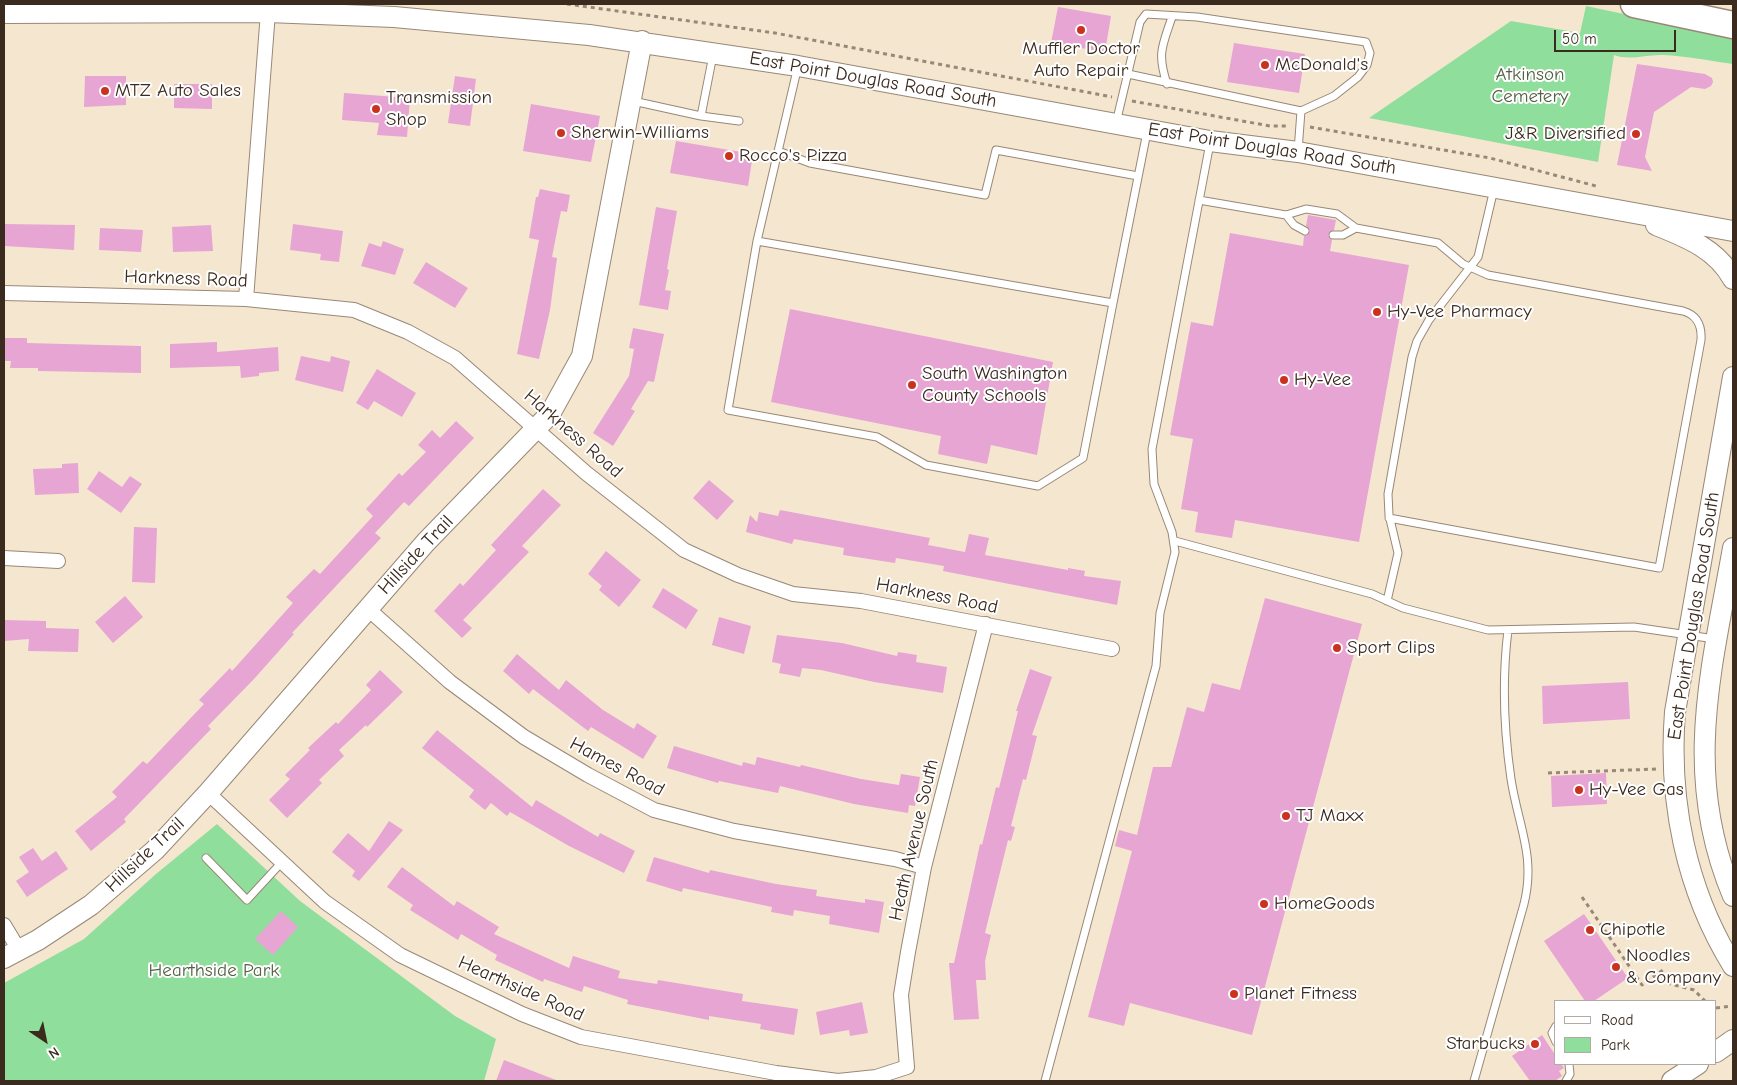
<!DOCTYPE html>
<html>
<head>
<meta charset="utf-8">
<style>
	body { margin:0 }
	#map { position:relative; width:1737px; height:1085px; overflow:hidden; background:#f5e6d0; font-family:"Comic Neue",sans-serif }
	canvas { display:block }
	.frame { position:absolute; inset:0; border:5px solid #3b2a1e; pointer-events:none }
	.legend { position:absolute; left:1554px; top:1000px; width:162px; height:65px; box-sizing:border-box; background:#fff; border:1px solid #b1aaa5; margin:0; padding:6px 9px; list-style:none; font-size:15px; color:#3b2a1e }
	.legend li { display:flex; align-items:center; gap:10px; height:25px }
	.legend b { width:25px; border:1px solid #b1aaa5 }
	.north { position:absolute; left:20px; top:1015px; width:50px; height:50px; -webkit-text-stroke:4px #fff; paint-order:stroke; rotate:146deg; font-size:14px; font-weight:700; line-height:20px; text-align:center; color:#3b2a1e }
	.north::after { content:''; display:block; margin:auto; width:18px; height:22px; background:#3b2a1e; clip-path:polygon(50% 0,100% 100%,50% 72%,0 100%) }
	.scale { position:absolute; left:1554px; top:30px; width:122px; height:22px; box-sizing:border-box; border:2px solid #3b2a1e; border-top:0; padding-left:6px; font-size:15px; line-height:18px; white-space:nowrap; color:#3b2a1e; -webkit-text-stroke:4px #fff; paint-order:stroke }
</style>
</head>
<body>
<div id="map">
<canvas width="1737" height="1085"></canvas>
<div class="frame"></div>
<ul class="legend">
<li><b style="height:6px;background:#fff"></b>Road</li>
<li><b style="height:14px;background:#8fde9c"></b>Park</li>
</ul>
<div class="north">N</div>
<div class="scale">50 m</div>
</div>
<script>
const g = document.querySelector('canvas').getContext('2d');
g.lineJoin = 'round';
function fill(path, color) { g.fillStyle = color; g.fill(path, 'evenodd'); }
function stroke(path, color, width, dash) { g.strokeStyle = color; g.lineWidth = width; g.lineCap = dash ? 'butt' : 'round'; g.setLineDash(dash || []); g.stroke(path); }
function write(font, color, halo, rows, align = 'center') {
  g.font = font + ' "Comic Neue",sans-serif'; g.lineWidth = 4; g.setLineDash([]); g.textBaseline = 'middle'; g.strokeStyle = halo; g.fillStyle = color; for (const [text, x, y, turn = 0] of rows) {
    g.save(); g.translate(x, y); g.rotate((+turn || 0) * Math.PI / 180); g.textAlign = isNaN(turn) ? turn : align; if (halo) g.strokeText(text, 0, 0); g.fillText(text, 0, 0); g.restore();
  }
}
fill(new Path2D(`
	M1586 6 1733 37V64C1710 61 1687 56 1663 55 1646 54 1631 61 1614 55L1598 162 1369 118 1511 21 1580 33Z
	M217 824 300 901 455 1016 496 1039 484 1081H4V983L84 939 156 874Z`), '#8fde9c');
fill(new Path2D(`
	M1058 7 1111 16 1105 52 1051 43Z
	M1234 43 1305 54 1299 93 1227 82Z
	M1637 64 1705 74 1712 78 1713 82 1711 86 1705 89 1691 87 1654 112 1645 157 1652 171 1617 165Z
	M85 76H126V105L84 107Z
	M455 76 476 79 470 126 448 123Z
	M174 84H212V109L174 108Z
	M344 93 410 98 407 137 377 135 379 123 342 120Z
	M531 104 600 116 591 162 523 151Z
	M676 141 753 154 748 186 670 173Z
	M540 189 570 195 567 212 561 211 552 257 557 258 550 310 539 359 517 354 539 240 529 238 536 197H538Z
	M656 207 677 211 667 269 669 270 665 290 671 291 668 310 639 305Z
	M1308 215 1336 220 1334 230 1328 235 1332 240 1330 251 1409 265 1359 542 1235 520 1232 538 1195 532 1198 512 1181 509 1193 439 1170 435 1191 322 1213 326 1230 233 1303 246 1304 236 1310 231 1306 226Z
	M4 224 75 225 74 250 4 246Z
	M293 224 343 231 339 262 320 260 321 254 290 250Z
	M211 225 213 251 173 252 172 227Z
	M100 228 143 230 141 252 99 250Z
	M383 241 404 249 395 275 361 266 369 243 381 247Z
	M426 262 468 288 455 308 413 283Z
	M790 309 1053 362 1037 455 991 445 987 464 938 454 941 436 771 402Z
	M633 328 664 334 654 382 648 381 631 409 635 411 613 446 593 433 629 376 634 349 629 348Z
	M4 338H27V343L141 346V373L38 371V368H10L11 361H4Z
	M217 342V352L278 347 279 371 259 373V376L241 378 240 366 170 368V344Z
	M301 356 330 362 331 356 350 361 343 392 295 380Z
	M377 369 416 393 402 417 374 401 368 410 356 403Z
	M456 421 474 438 409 506 404 502 375 533 381 538 292 633 294 634 254 679 208 726 211 729 124 819 126 822 91 851 75 831 117 797 112 792 143 761 147 764 204 704 199 700 230 668 232 671 293 603 286 597 314 569 320 574 373 516 366 509 399 473 402 476 426 452 418 445 432 430 440 438Z
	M78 463 79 493 35 495 33 469 62 468V464Z
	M99 471 122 487 130 476 142 484 121 513 87 489Z
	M709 480 734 501 717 520 693 498Z
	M543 489 561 505 522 546 529 552 463 620 472 628 462 638 434 611 460 583 463 586 496 550 491 545Z
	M780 510 930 538 928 545 965 552 969 534 989 538 985 555 1068 570V568L1085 571 1084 576 1121 581 1117 605 943 571 944 566 896 558 895 563 843 555 844 548 794 539 792 544 746 532 750 515 757 522 759 512 778 516Z
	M134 527 157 528 155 583 132 582Z
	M606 551 641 580 619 607 599 590 602 586 588 574Z
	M663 588 698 610 686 629 652 607Z
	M125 596 143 617 113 643 95 622Z
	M1265 598 1362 624 1252 1035 1130 1003 1124 1026 1088 1017 1132 851 1115 846 1119 830 1137 835 1153 767H1171L1187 707 1204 712 1212 683 1240 690Z
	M719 617 751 626 744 654 712 645Z
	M4 620 46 621V628L79 629 78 652 28 651 29 639 4 641Z
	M777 635 842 643 897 656 898 652 917 655 916 662 947 667 943 693 874 682 821 670 802 668 800 677 779 673 781 664 772 662Z
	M517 654 559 690 566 680 603 710 634 729 637 723 657 736 643 759 591 727 588 731 533 689 529 694 503 671Z
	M1030 669 1052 677 1032 735 1037 736 1026 780 1023 779 1011 826 1015 827 1011 841 1008 840 985 933 991 935 985 961 986 980H976L979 1019 954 1020 949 963H954L980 844 982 845 996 787 999 788 1018 711H1016Z
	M380 670 403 692 367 727 366 725 339 750 344 756 319 780 322 783 287 818 269 800 290 779 285 775 310 750 308 748 336 722 338 724 371 690 366 685Z
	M1628 682 1630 719 1543 724 1542 686Z
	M437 730 532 807 536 800 598 837 600 833 635 851 624 873 569 846 510 812 507 816 491 803 485 810 469 797 474 790 422 748Z
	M674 746 742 766 743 762 755 765 757 757 800 767 801 765 861 779 899 785 901 774 920 777 915 806 909 805 908 813 854 804 780 786 778 793 719 781 718 783 667 768Z
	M1606 773 1607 804 1552 807 1551 776Z
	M389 821 403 830 359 881 352 876 355 871 332 852 348 833 369 851Z
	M33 848 42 861 56 851 68 869 27 897 16 881 29 872 19 857Z
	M654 857 709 873 710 870 776 884 817 890 816 896 865 903V899L884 902 879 933 829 924 830 916 794 910 793 916 771 912 772 907 683 888 682 892 646 881Z
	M402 867 454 906 457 901 499 927 494 934 569 968 573 956 620 971 618 978 657 984 658 980 743 994 742 1001 798 1009 794 1035 760 1029 761 1024 709 1016V1020L627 1004 628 1000 584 986 582 992 544 979 543 982 495 960 497 955 461 934 458 940 410 910 413 905 387 887Z
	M281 911 298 927 273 955 255 939Z
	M1584 914 1628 978 1594 1001H1585L1544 941Z
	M862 1002 868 1033 850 1036 849 1030 820 1035 816 1012Z
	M1542 1035 1556 1056V1064H1561L1564 1068 1559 1071 1562 1076 1555 1081H1530L1512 1056Z
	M504 1060 556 1080V1081H496Z`), '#e7a5d3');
const lane = new Path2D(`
	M798 66 757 241 1113 303 1147 132
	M1167 84C1157 53 1162 47 1172 17
	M633 101 701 116 713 55
	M701 116 739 121
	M1116 123 1140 22 1146 14 1197 17 1366 42 1370 53 1367 65 1358 77 1334 96 1301 111 1128 74
	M778 151 810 163 985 195 996 150 1138 176
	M1298 151 1301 111
	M1199 200 1286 215 1306 209 1337 214 1356 228 1438 243 1463 264 1488 275 1683 311C1697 315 1702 325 1701 340L1659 568 1389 518
	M1286 215 1294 225 1305 231
	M1333 235H1343L1356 228
	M757 241 728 410 877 437 926 465 1038 486 1083 458 1113 303
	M1175 541 1372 594 1403 608 1488 630 1634 627 1715 639
	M1387 601 1398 553 1389 515 1388 494 1412 357 1417 341 1429 320 1478 257 1494 189
	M206 858 247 900 282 862
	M1556 1026 1552 1033 1556 1042
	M1045 1081 1156 666 1160 613 1175 552 1172 532 1154 484 1152 449 1210 143
	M1474 1081 1524 904C1536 856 1518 825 1511 779 1504 731 1502 679 1508 630
	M1566 1081 1570 1074 1569 1064`);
const street = new Path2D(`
	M4 293 246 299 354 310 408 332 455 358 586 473 684 550 738 575 793 594 861 601 1112 649
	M246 299 268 12
	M4 558 58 561
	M367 608 450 682 524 737 588 775 654 810 734 831 895 859 924 867
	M208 793 325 902 400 955 522 1014 581 1037 776 1073 838 1081 876 1077 907 1067 901 995 908 952 924 867 986 624
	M4 925 19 950`);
const secondary = new Path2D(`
	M4 13 268 12 394 17 589 35 798 66 1210 141 1298 152 1733 231
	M1656 225C1686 237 1717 249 1733 279
	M1733 377 1675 712C1668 801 1686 890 1733 966
	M1733 548C1711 672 1682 775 1733 896
	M4 958 38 940 91 905 155 850 208 793 426 542 550 414 582 356 642 41
	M1716 1052 1733 1040
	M1672 1081 1698 1064`);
const highway = new Path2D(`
	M1634 4 1733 25`);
stroke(lane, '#988877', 9);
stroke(street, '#988877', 16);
stroke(secondary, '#988877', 22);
stroke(highway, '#988877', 29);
stroke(new Path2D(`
	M567 4 775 33 1112 97
	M1132 101 1270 126H1289
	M1310 127 1490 158 1596 186
	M1548 773 1657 769
	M1582 897 1642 985 1663 970
	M1667 983 1694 990 1705 1001
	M1716 1008 1731 1006`), '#988877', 3, [4, 4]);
stroke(lane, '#fff', 7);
stroke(street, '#fff', 14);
stroke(secondary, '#fff', 20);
stroke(highway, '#fff', 26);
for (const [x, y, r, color] of [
	[1081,30,5,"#c8321e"],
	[1265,65,5,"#c8321e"],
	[105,91,5,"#c8321e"],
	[376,109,5,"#c8321e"],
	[561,133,5,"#c8321e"],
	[1636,134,5,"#c8321e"],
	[729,156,5,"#c8321e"],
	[1377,312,5,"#c8321e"],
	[1284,380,5,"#c8321e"],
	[912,385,5,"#c8321e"],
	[1337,648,5,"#c8321e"],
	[1579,790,5,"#c8321e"],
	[1286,816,5,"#c8321e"],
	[1264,904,5,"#c8321e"],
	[1590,930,5,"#c8321e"],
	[1616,967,5,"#c8321e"],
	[1234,994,5,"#c8321e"],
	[1535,1044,5,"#c8321e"]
]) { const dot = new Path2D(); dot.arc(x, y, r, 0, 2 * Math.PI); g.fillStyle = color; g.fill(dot); stroke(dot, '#fff', 2); }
write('19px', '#3b2a1e', '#fff', [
	["Muffler Doctor",1081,49,"center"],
	["Auto Repair",1081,71,"center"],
	["McDonald's",1275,65],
	["MTZ Auto Sales",115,91],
	["Transmission",386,98],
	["Shop",386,120],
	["Sherwin-Williams",571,133],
	["J&R Diversified",1626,134,"right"],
	["Rocco's Pizza",739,156],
	["Hy-Vee Pharmacy",1387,312],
	["South Washington",922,374],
	["County Schools",922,396],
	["Hy-Vee",1294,380],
	["Sport Clips",1347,648],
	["Hy-Vee Gas",1589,790],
	["TJ Maxx",1296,816],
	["HomeGoods",1274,904],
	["Chipotle",1600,930],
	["Noodles",1626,956],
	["& Company",1626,978],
	["Planet Fitness",1244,994],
	["Starbucks",1525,1044,"right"]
], 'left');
write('19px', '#546044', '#fff', [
	["Atkinson",1530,75],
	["Cemetery",1530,97],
	["Hearthside Park",214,971]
]);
write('19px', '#3b2a1e', '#fff', [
	["East Point Douglas Road South",873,80,10],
	["East Point Douglas Road South",1272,149,9],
	["Harkness Road",186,279,2],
	["Harkness Road",573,434,41],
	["Hillside Trail",416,555,-47],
	["Harkness Road",937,596,11],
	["East Point Douglas Road South",1694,616,-81],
	["Hames Road",617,767,28],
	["Heath Avenue South",914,840,-77],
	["Hillside Trail",145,855,-43],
	["Hearthside Road",521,989,24]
]);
</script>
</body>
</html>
